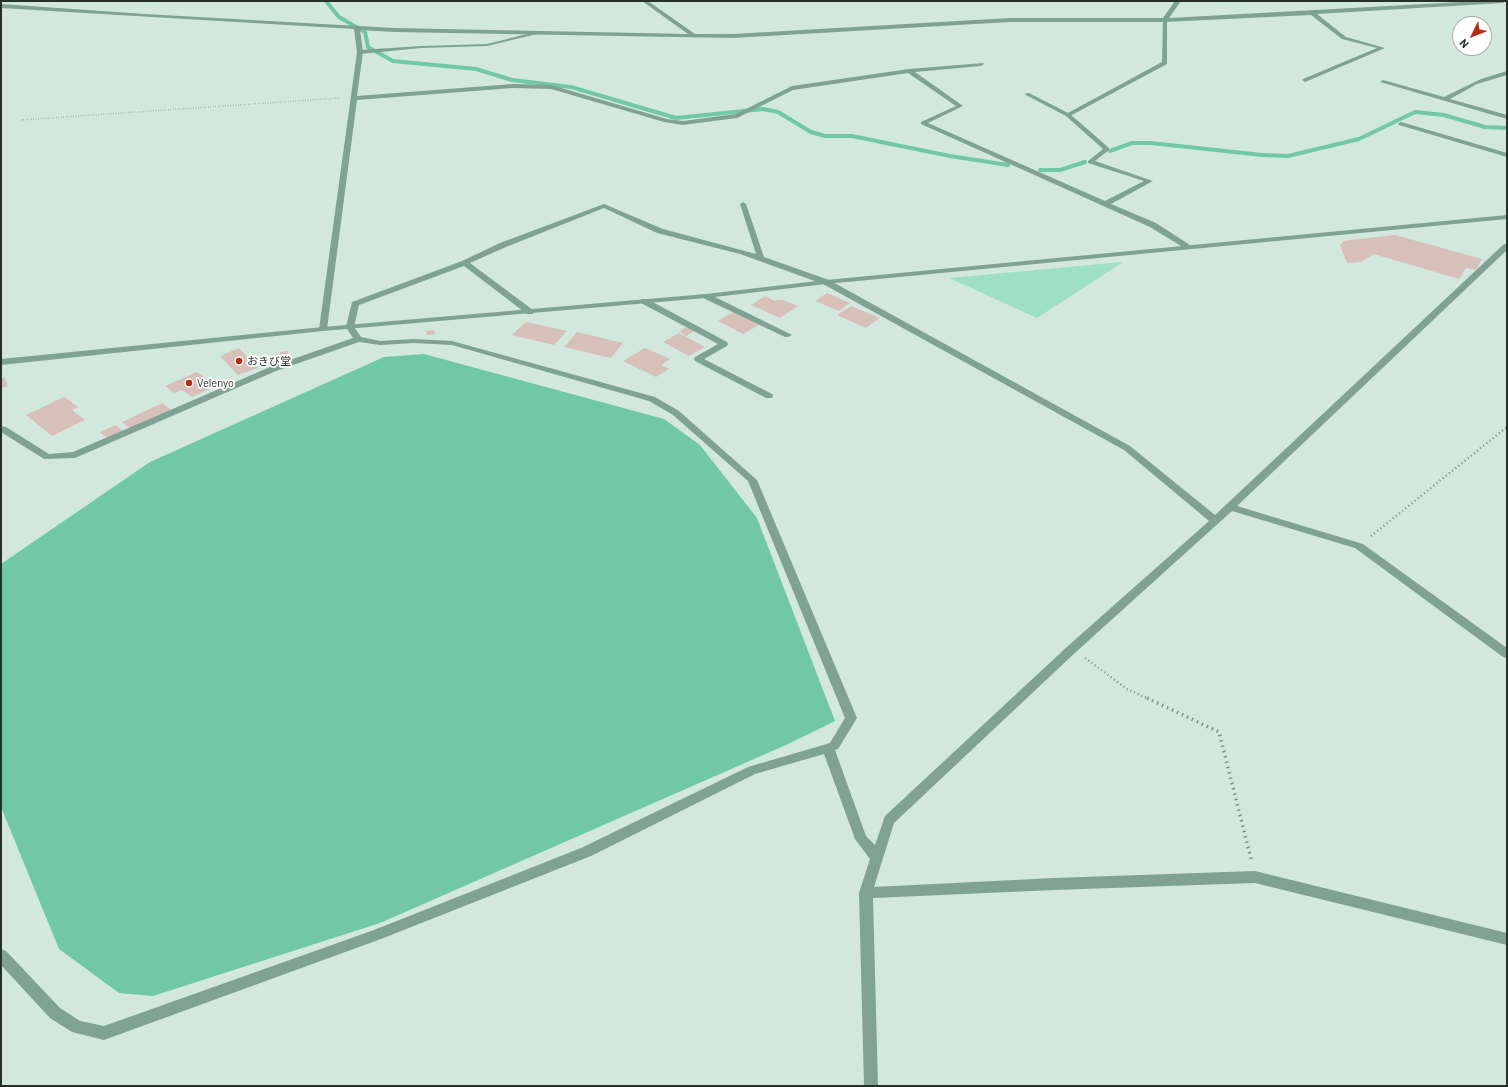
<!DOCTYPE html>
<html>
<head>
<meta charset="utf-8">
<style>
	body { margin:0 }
	#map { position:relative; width:1508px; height:1087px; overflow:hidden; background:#d2e8dd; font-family:Barlow,sans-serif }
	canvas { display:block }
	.frame { position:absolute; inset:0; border:2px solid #272f2b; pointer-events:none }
	.north { position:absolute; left:1452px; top:16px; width:40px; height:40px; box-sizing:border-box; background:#fff; border:1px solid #a9acaa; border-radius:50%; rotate:227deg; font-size:11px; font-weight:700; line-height:16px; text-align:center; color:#272f2b }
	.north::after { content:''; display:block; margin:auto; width:14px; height:18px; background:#b82c14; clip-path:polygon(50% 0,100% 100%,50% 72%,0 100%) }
</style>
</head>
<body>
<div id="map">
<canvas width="1508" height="1087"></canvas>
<div class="frame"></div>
<div class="north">N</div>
</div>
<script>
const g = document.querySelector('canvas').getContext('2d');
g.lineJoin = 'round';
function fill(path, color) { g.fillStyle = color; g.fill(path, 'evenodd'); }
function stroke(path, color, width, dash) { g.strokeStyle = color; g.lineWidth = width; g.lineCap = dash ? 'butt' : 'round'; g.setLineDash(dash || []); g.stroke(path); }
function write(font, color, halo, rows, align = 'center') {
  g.font = font + ' Barlow,"Noto Sans JP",sans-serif'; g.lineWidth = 3.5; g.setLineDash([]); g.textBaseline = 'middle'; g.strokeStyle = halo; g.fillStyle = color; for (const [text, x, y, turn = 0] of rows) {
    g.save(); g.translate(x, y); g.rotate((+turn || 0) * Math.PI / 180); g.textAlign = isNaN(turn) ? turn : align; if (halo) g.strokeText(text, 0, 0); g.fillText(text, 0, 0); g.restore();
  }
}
fill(new Path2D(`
	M1123 262 1037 318 949 278Z`), '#9ee0c2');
fill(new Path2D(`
	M424 354 664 419 700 445 757 518 835 721 786 745 380 923 153 996 119 993 59 949 1 807V564L150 462 384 357Z`), '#70c9a4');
stroke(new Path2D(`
	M326 1 339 17 365 32 368 47 393 61 476 69 512 80 571 87 676 118 763 109 778 112 811 132 825 136H852L950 156 1008 165
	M1110 151 1132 143H1151L1262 155 1288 156 1359 139 1415 112 1444 115 1485 127 1507 128
	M1040 170H1060L1085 162`), '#70c9a4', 4);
fill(new Path2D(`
	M1395 235 1482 259 1476 270 1466 268 1459 279 1374 254 1361 262 1347 263 1340 245 1344 241 1350 240Z
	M827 293 850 303 839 311 815 301Z
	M765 296 775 301 777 300H783L798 306 780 318 751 305Z
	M851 306 880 318 866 328 837 315Z
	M733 312 759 325 743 334 718 321Z
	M526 322 567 331 554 345 512 335Z
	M689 326 696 330 686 336 679 331Z
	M434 330 435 334 427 335 426 331Z
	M577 332 623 343 611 358 564 347Z
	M679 333 705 347 689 356 663 342Z
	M239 348 258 368 238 375 220 356Z
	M645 348 670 359 661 365 669 369 656 377 623 361Z
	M288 351 287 359 278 360 280 352Z
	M197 372 216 386 192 397 182 390 174 393 165 386Z
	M4 377 8 386 1 388V379Z
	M64 397 78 407 72 410 85 420 52 436 26 415Z
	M162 403 171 410 131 429 122 422Z
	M116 425 124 432 108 439 100 432Z`), '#d7bfba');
stroke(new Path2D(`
	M21 120 340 98`), '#7f8f87', 1.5, [0.5, 2]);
stroke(new Path2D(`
	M1371 536 1507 427
	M1085 658 1127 689 1149 699`), '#7f8f87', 2.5, [1, 3]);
stroke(new Path2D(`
	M1147 698 1219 732 1251 859`), '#7f8f87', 3.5, [1.5, 4]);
fill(new Path2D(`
	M1165 19 1167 20V64L1070 116H1066V114L1162 62 1163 20Z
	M535 32H537V34L487 46 421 48 360 54 357 52 360 50 421 46 487 44Z`), '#7fa292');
fill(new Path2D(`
	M642 1H648L695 34H733L1010 18H1163L1175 1H1181L1169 18 1479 1H1506L1503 3 1317 14 1346 37 1385 48 1305 82 1302 80 1303 79 1377 48 1342 39 1311 15 1165 22H1010L733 38 394 32 360 30 363 52 357 96 513 84 551 85 667 119 683 121 736 114 792 86 909 69 983 63 984 64 981 66 915 72 963 106 928 123 1105 201 1144 181 1088 163V161L1103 149 1066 116 1024 94 1029 93 1070 114 1109 148V150L1095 161 1153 181 1111 204 1156 223 1193 247 1192 249H1186L1150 227 921 124V122L956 106 908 73 793 90 737 118 683 125 664 122 551 89 513 88 357 100 327 329 323 331 319 329 357 52 354 29 1 8V4L145 14 394 28 688 34Z
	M1507 71V75L1477 84 1450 99 1507 115V119L1380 82 1383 80 1444 97 1481 79Z
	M1401 122 1507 153V157L1399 125 1398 124Z
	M743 202 746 204 764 257 829 280 1130 446 1215 515 1504 244H1507V250L1237 506 1363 544 1507 648V658L1503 657 1355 548 1232 511 1077 651 894 823 874 887 1054 878 1255 871 1507 933V945L1255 883 1054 890 873 898 878 1086H864L859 893 870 859 855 839 824 754 755 774 591 856 381 939 104 1040 72 1032 50 1018 1 965V949L6 951 60 1008 80 1021 104 1026 374 930 581 848 748 767 830 743 845 718 748 481 673 415 649 401 452 345 414 343 380 345 359 342 276 371 75 458 44 459 1 432V426L6 427 49 454 73 452 270 367 353 338 346 327 352 302 462 261 500 243 604 204 663 229 756 254 740 204ZM604 208 657 233 740 254 823 284 1124 450 1209 521 1069 645 885 816 875 845 866 836 835 750 838 749 857 718 757 480 679 411 655 397 452 341 414 339 380 341 361 337 354 327 359 305 464 266 527 314H533V310L470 263 506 247Z
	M703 294H709L792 335 788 337H785L703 298Z
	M641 299H647L727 342 728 344 727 346 704 359 772 394 773 396 772 398H766L695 361 694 359 695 357 718 344 641 303Z`), '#7fa292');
fill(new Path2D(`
	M1507 215V219L826 284 706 298 323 331 1 365V359L323 327 706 294 826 280Z`), '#7fa292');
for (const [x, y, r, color] of [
	[239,361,4,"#b82c14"],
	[189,383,4,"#b82c14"]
]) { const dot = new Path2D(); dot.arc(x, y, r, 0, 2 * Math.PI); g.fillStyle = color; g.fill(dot); stroke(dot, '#fff', 1.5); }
write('11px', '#272f2b', '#fff', [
	["おきび堂",247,361],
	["Velenyo",197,383]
], 'left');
</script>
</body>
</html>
